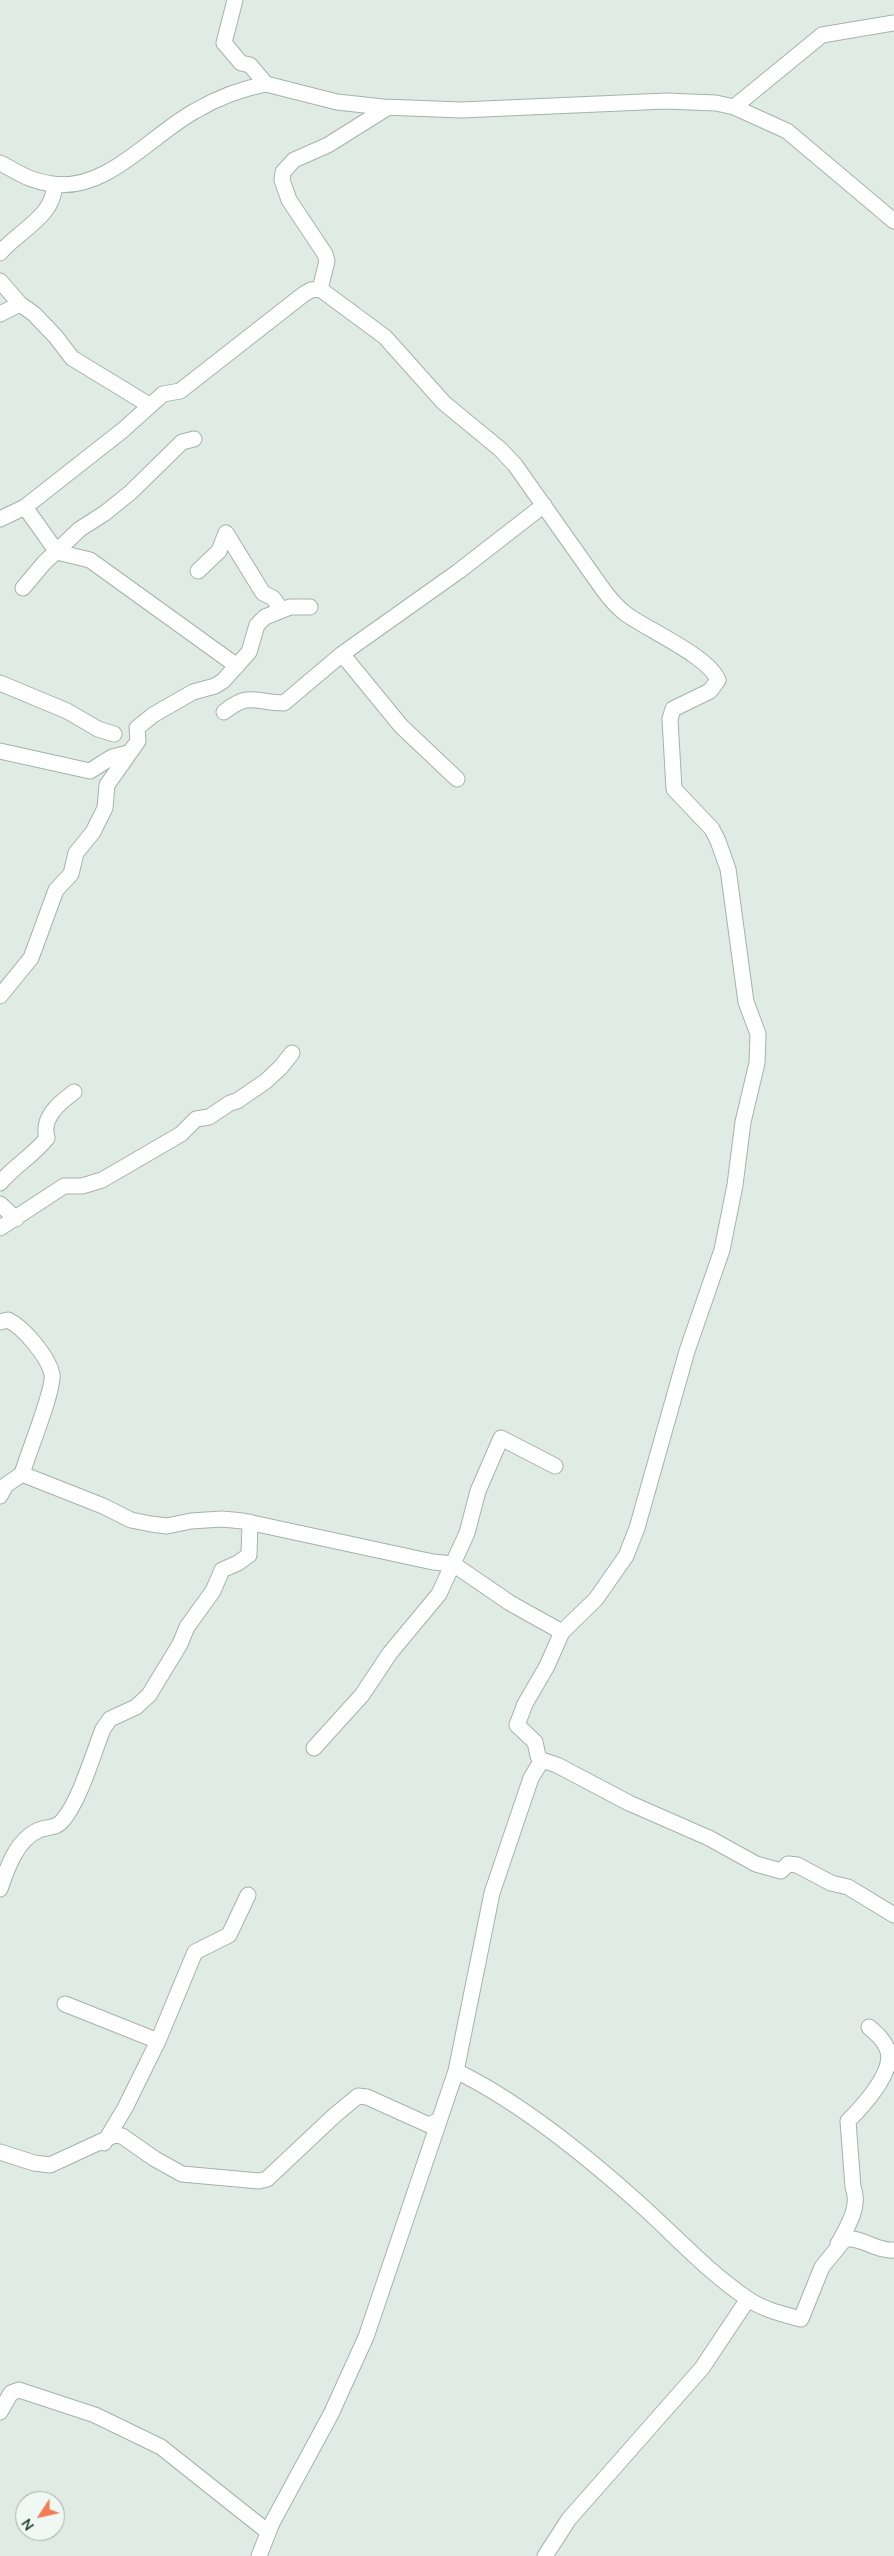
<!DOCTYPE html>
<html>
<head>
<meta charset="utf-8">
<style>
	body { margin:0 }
	#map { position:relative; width:894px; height:2556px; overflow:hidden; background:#e0ebe6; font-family:"Nunito Sans",sans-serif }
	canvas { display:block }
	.north { position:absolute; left:15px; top:2491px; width:50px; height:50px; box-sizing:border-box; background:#f0f8f4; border:1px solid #9dada7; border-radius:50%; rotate:235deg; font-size:14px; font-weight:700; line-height:20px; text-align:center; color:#203c34 }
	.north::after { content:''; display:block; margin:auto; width:18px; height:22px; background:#f57b54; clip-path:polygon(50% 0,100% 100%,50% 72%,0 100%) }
</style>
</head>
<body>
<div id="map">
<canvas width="894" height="2556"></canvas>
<div class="north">N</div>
</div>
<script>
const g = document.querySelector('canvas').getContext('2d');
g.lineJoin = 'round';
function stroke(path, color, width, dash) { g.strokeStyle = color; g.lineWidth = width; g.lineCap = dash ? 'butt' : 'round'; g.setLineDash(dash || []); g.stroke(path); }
const minor = new Path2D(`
	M235 0 224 43 241 63 250 65 266 84 337 102 383 107 461 110 666 101 716 103 734 107 787 131 894 221
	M734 107 822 35 894 23
	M0 163C20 173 29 181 52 184 107 192 151 135 195 111 217 98 240 89 266 84
	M0 253C17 232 56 215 54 185
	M0 281 20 304 34 314 56 337 72 358 149 405
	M320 289 327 261 325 254 289 200 282 180 283 172 294 160 328 145 387 108
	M0 314 20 304
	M25 507 57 552 90 560 237 666
	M0 519 25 507 123 430 163 394 180 391 304 294 311 290 320 289 385 337 444 403 500 449 515 465 602 588C609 598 617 607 626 614 648 630 708 656 718 680L710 691 673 709 670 719 674 789 712 829 718 841 728 869 746 1002 758 1034 757 1063 743 1122 735 1185 722 1250 687 1351 637 1528 626 1556 596 1599 562 1632 547 1666 525 1704 517 1725 535 1742 538 1756 542 1760 531 1778 492 1893 456 2071 366 2337 331 2414 272 2523 259 2556
	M226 533 263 593 273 598 281 609
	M198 571 219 551 226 533
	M23 588 44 563 80 529 105 513 131 492 182 442 194 439
	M0 683 67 711 98 729 114 734
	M224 712C250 691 255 703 284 703L342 654
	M0 751 90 771 112 757 128 753
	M457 779 401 726 342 654 459 571 544 505
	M0 996 31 958 56 890 71 874 76 853 93 832 105 808 107 785 138 741 137 728 153 715 193 692 215 686 223 681 249 652 257 625 265 617 290 607H310
	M0 1183C14 1166 34 1155 47 1138 41 1118 59 1103 74 1092
	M0 1204 16 1219
	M0 1228 64 1186H82L102 1180 181 1134 196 1119 209 1117 230 1103 237 1101 266 1081 281 1067 292 1053
	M0 1322 8 1320C23 1327 48 1356 52 1374 55 1388 27 1456 22 1474
	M0 1496 6 1485 22 1474 103 1506 131 1520 151 1524 167 1526 191 1521 222 1519 243 1521 433 1562 453 1564 510 1603 562 1632
	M314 1748 362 1695 390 1653 439 1594 467 1533 478 1491 501 1438 555 1466
	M542 1760 557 1765 629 1803 709 1838 756 1864 781 1871 788 1864 797 1865 831 1883 848 1887 894 1915
	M0 1889C7 1868 17 1839 39 1830 48 1826 56 1829 63 1820 80 1800 93 1754 103 1729L110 1719 136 1707 149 1695 180 1644 187 1627 213 1591 222 1570 238 1563 249 1555 250 1522
	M65 2004 158 2041
	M456 2071C518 2101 580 2151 632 2197 670 2230 706 2271 748 2299 764 2310 783 2314 801 2319L822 2267 844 2240C858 2234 876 2252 894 2250
	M104 2143 125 2108 158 2041 195 1952 229 1935 248 1895
	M0 2152 34 2163 50 2165 115 2135 122 2136 155 2159 182 2174 259 2181 267 2179 335 2115 358 2096 367 2097 429 2125 439 2120
	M838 2244C847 2228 861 2206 853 2187L848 2121C862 2107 894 2073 888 2051 885 2041 877 2034 869 2027
	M0 2412 11 2393 19 2390 95 2415 161 2447 268 2532
	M545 2556 569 2519 702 2368 748 2299`);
stroke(minor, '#a3b3ad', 17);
stroke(minor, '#fff', 15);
</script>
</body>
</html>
